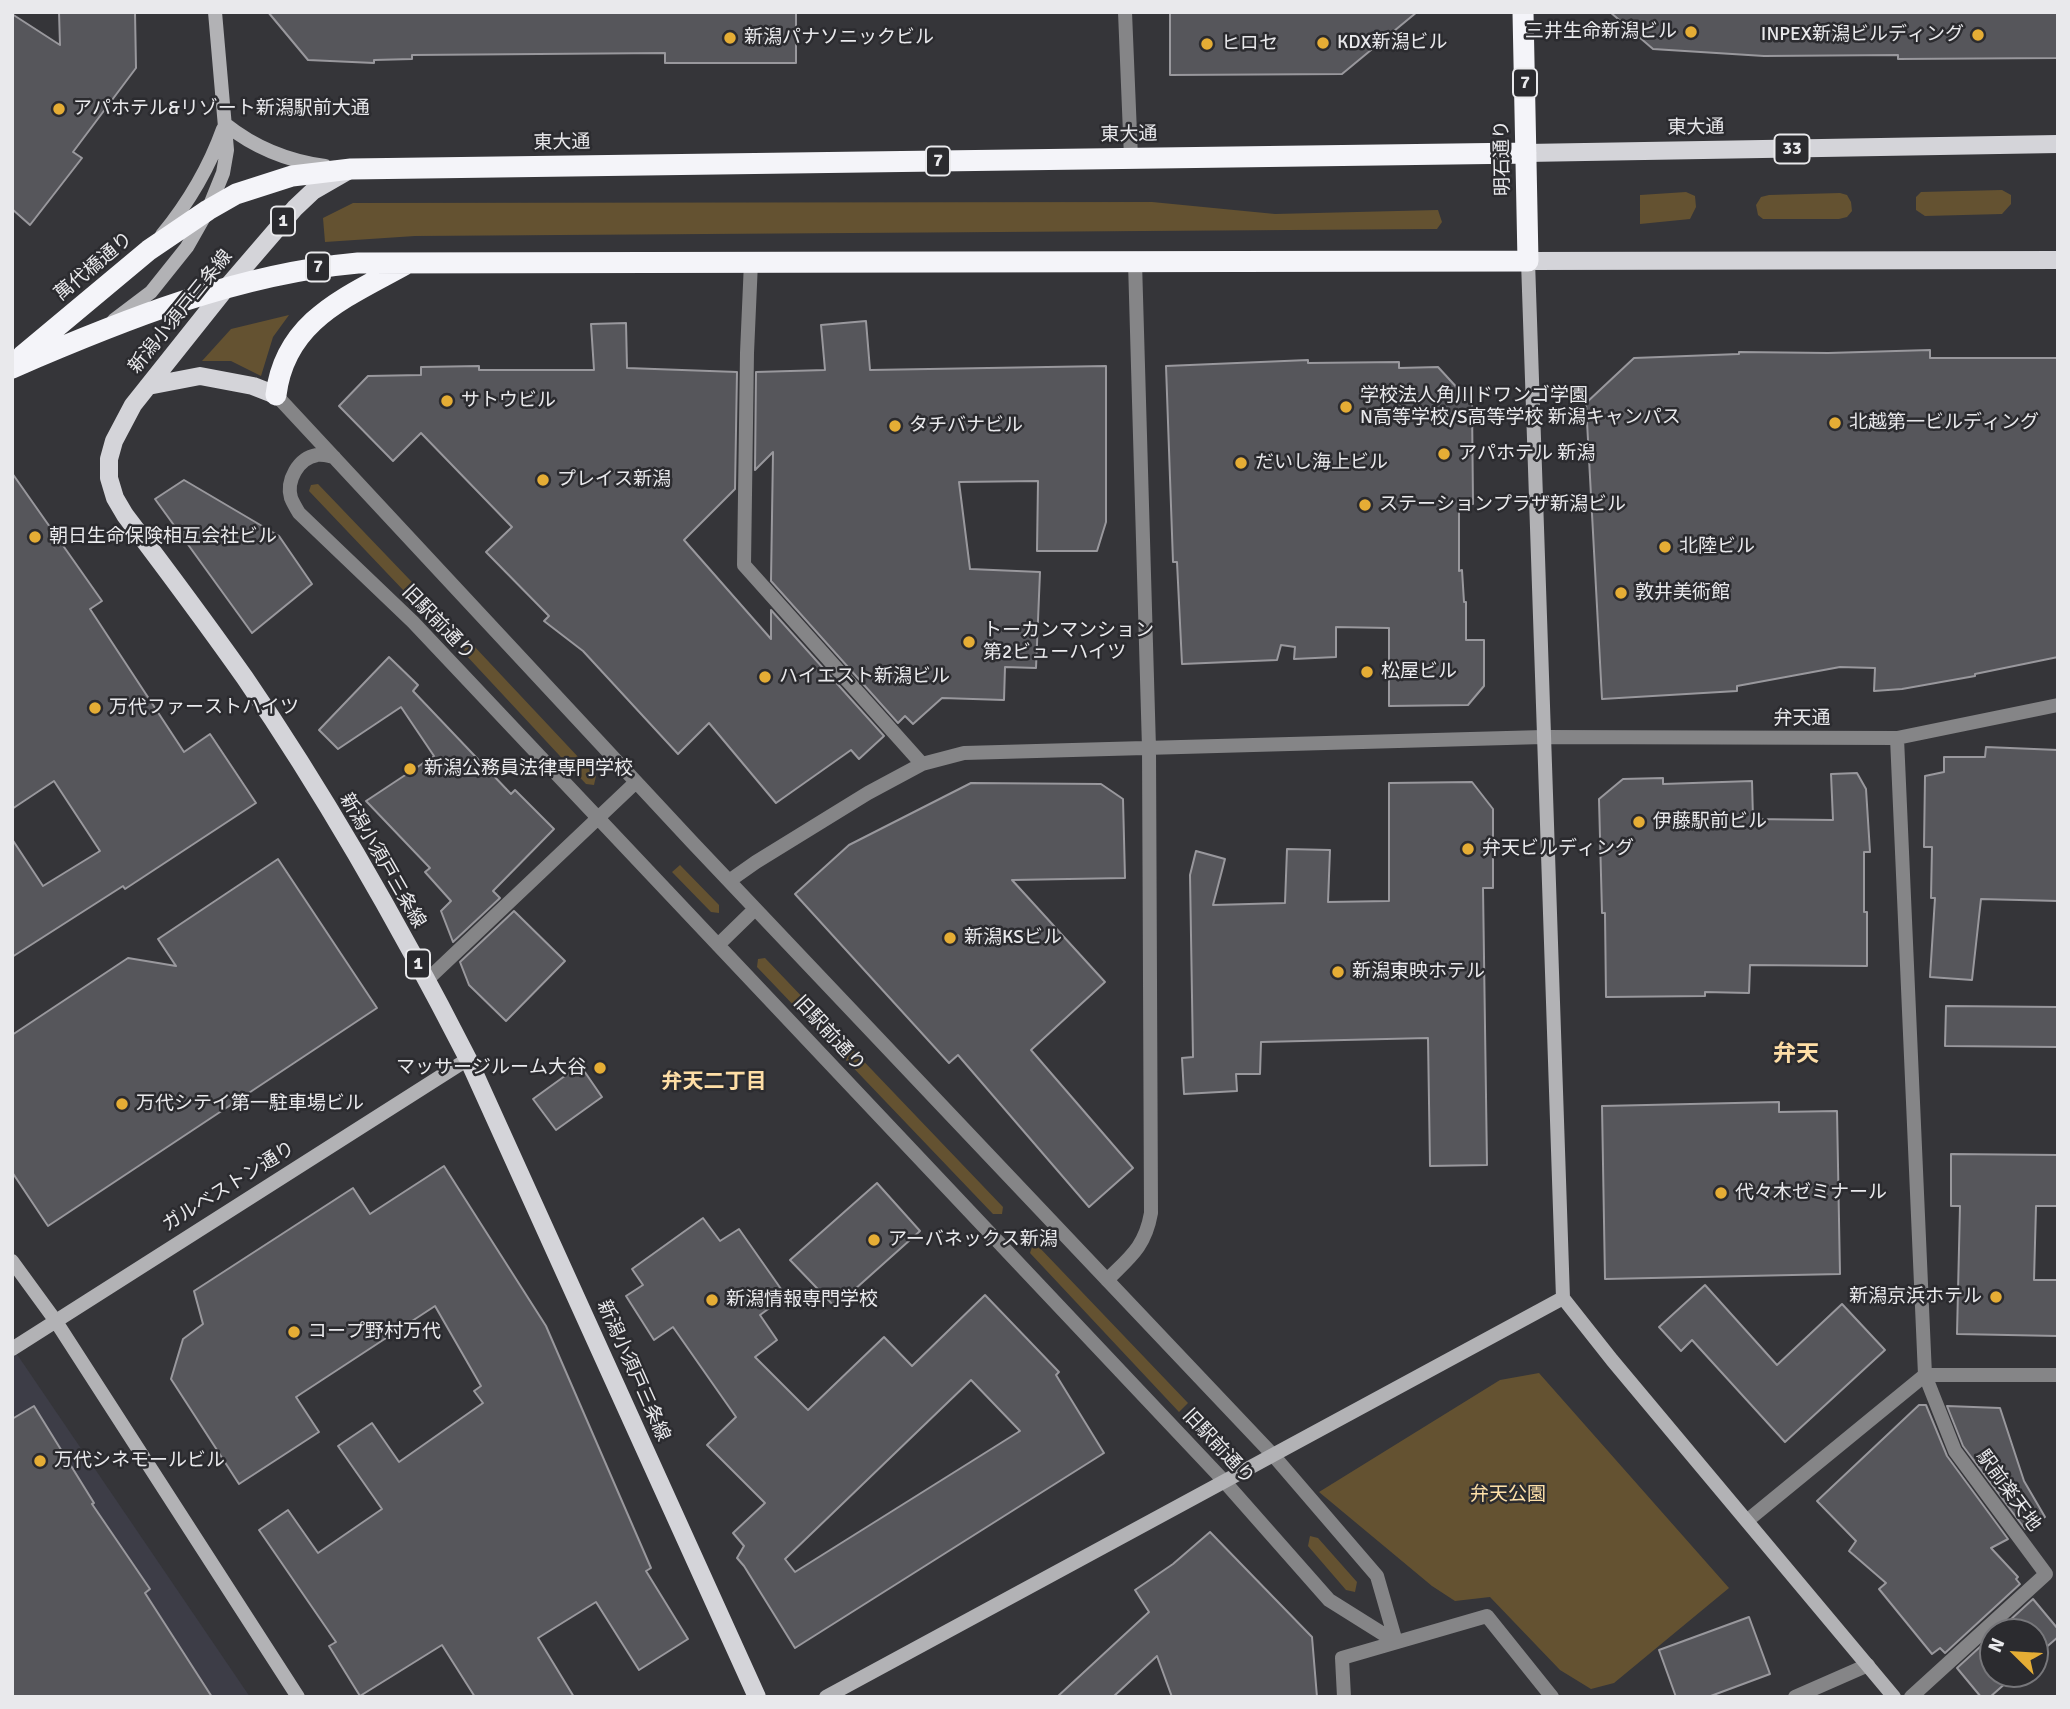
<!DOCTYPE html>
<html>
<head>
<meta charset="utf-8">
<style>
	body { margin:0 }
	#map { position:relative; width:2070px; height:1709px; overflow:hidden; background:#353539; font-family:Signika,sans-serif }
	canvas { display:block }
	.frame { position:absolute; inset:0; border:14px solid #e9e9ec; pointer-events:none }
	.north { position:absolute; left:1979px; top:1618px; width:70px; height:70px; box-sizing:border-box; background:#2b2b2f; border:2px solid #77777b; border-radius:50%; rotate:294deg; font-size:19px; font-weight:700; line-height:28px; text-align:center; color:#e9e9ec }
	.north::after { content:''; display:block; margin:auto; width:24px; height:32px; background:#e5ad35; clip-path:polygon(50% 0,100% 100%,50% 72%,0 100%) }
</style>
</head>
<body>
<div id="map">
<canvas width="2070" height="1709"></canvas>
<div class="frame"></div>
<div class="north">N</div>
</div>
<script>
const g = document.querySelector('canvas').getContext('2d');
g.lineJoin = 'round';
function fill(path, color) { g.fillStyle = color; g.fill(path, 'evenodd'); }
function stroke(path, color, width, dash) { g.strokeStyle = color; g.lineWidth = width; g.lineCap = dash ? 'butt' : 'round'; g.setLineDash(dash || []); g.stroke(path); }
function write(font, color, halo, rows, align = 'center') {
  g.font = font + ' Signika,"Noto Sans JP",sans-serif'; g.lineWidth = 5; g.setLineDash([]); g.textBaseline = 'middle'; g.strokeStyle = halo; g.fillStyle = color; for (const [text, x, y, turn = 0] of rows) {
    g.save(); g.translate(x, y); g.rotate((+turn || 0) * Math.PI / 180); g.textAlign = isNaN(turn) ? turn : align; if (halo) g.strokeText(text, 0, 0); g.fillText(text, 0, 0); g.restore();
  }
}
fill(new Path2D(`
	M12 1347 250 1697H12Z`), '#3d3d47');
fill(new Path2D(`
	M2002 190 2011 195V204L2002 214 1925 216 1916 210V197L1921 192Z
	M1686 192 1695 196 1696 207 1690 219 1640 224V195Z
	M1840 193 1847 195 1851 202 1852 211 1847 217 1839 219H1763L1758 215 1756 205 1761 197 1769 195Z
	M1152 202 1275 214 1438 210 1442 222 1437 229 415 236 325 242 323 218 353 203Z
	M289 315 273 337 261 376 231 361H202L231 329Z
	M318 484 432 603 431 611 424 612 309 491 311 485Z
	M473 645 596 776 594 785 586 784 464 653 465 646Z
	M680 865 719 905V913L711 912 672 872Z
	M765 958 1003 1207 1002 1214H993L757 967 758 959Z
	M1038 1246 1188 1403 1179 1412 1030 1253 1032 1247Z
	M1539 1373 1729 1588 1614 1683 1591 1689 1560 1670 1490 1597 1455 1601 1432 1586 1319 1492 1500 1380Z
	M1310 1536 1318 1538 1357 1582 1355 1592 1346 1590 1308 1546Z`), '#645231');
const building = new Path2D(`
	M59 12H135L136 68 73 152 82 158 30 225 12 209V14L60 45Z
	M268 12H796V63H665V53L412 55V59L374 60V63L308 60Z
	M1170 12H1417L1342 74 1170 75Z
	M1610 12H2058V58L1898 59V55L1764 56 1653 49Z
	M866 321 870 370 1106 366V522L1097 551H1037L1038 481 959 482 970 569 1040 572 1036 668 1005 667 1004 700 942 698 913 724 905 716 898 723 771 581 773 452 755 470 756 372 825 370 821 325Z
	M626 323 627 368 737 372 735 489 684 540 771 639V610L884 736 859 759 851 750 776 803 709 723 678 754 583 651 544 621 549 616 486 552 512 527 421 433 393 461 339 406 368 376 421 375V367L479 366V370H594L591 324Z
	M1930 350V358H2058V657L1975 674V676L1902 689 1874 691 1875 668 1840 667 1737 686V691L1602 699 1586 403 1634 358 1739 354V352L1828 353Z
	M1308 360V363L1399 362V368L1438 367 1472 404 1473 504H1459V571L1462 570 1464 602H1466V640H1484V686L1468 705 1389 706V628L1336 627V657L1294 659 1295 647 1281 645 1277 660 1182 664 1177 562H1173L1166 366Z
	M12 473 102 601 90 609 184 752 210 734 256 803 125 889 123 886 12 957V839L43 886 100 851 54 781 12 809Z
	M184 480 279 536 312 584 252 633 155 499Z
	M389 657 418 685 413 691 511 794 515 790 554 829 493 891 500 898 453 942 441 911 451 901 425 872 430 868 366 801 434 756 401 707 338 749 319 730Z
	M1986 747 2058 750V901L1981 899 1972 980 1930 977 1935 898H1931L1932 847H1924L1925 776 1944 772V757H1985Z
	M1857 773 1866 789 1870 852H1864V912H1867V966L1750 965 1749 993 1705 992V996L1606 997 1605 913H1602L1599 799 1623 779 1663 778V784L1752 781 1753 819 1833 820 1831 774Z
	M1472 782 1493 809V888H1483L1487 1165 1430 1166 1428 1038 1261 1042 1260 1074H1236L1237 1091 1184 1094 1182 1058 1193 1057 1190 875 1196 851 1225 859 1213 905 1285 903 1287 849 1330 850 1328 902 1389 901V783Z
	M971 783 1101 784 1123 799 1125 878 1012 880 1105 982 1031 1050 1133 1168 1089 1207 958 1055 949 1063 795 894 849 845Z
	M278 859 377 1008 48 1226 12 1172V1035L128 958 176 966 158 939Z
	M514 911 565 961 506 1021 469 985 460 962Z
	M1946 1006 2058 1007V1047L1945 1046Z
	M580 1065 602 1097 556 1130 533 1099Z
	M1779 1102V1112L1837 1111 1840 1274 1605 1279 1602 1106Z
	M1951 1154 2058 1155V1206H2036L2034 1280H2058V1336L1957 1334 1960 1206H1951Z
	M444 1166 546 1326 651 1568 646 1571 688 1639 639 1670 596 1602 538 1638 574 1697H475L442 1645 360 1696 329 1646 336 1642 259 1530 288 1510 318 1553 382 1509 338 1446 372 1423 399 1462 483 1403 474 1391 481 1386 435 1306 296 1397 319 1432 239 1484 171 1379 183 1339 203 1324 194 1291 353 1188 370 1214Z
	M877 1183 920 1231 835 1307 790 1260Z
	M703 1218 720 1241 739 1229 786 1296 760 1315 777 1340 755 1357 808 1410 884 1337 912 1366 985 1295 1059 1372 1056 1375 1104 1453 795 1648 744 1566 737 1558 744 1546 733 1533 765 1503 707 1445 736 1417 673 1327 654 1340 626 1296 643 1285 632 1269ZM971 1380 1020 1431 795 1572 785 1559Z
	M1705 1285 1777 1365 1842 1304 1885 1350 1785 1442 1692 1340 1681 1351 1659 1327Z
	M1919 1405H1926L1947 1456 2008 1539 1991 1548 2018 1577 2016 1579 2020 1584 1945 1653 1940 1648 1932 1654 1879 1589 1886 1583 1849 1551 1856 1541 1817 1501Z
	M34 1406 94 1503 92 1504 150 1589 145 1593 212 1697H12V1419Z
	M1947 1406 2000 1408 2024 1481 2045 1517 2025 1529 1963 1446Z
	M1210 1532 1312 1637 1317 1697H1172L1157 1656 1113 1697H1057L1149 1612 1135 1590 1173 1564Z
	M2033 1599 2058 1629V1637L2035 1657V1632H1997Z
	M1749 1617 1770 1674 1708 1697H1676L1659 1650Z
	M1993 1635V1674H2016L1990 1697H1981L1957 1668Z`);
fill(building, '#56565b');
stroke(building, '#99989d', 2);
stroke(new Path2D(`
	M1795 1697 1868 1665
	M1911 1697 2046 1574 1955 1451 1925 1375`), '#858587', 14);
stroke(new Path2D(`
	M1125 12 1131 158
	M751 262 747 353 744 565 922 764
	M276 395 692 842 1273 1455 1377 1576 1396 1642
	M334 457C329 456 322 454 317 455 298 458 286 481 291 498 293 503 296 508 299 513L413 622 1224 1481 1329 1600 1396 1642
	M1897 738 1925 1375
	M729 881 756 862 868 793 922 764 964 753 1543 737 1897 738 2058 705
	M718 945 755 909
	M427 980 636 782
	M1107 1280C1130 1257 1145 1247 1151 1213L1149 748 1135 262
	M1748 1520 1925 1375H2058
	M1344 1697 1342 1658 1487 1616 1552 1697`), '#858587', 14);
stroke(new Path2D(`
	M225 124C255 148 287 161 325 166
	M162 235C189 202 209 168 223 129
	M1528 261 1563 1298 1612 1360 1894 1697
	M114 320 151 292 187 247 208 210 223 173 227 150 215 12
	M12 1261 55 1320 298 1697
	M12 1349 468 1059
	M826 1697 1563 1298`), '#b2b2b5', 14);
stroke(new Path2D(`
	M1526 153 2058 144
	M346 172 313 191 295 208 227 287 133 405 114 441 109 459V478L115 498 125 515C166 569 206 623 245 678 328 799 401 928 468 1059L757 1697
	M1528 261 2058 260
	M148 386 200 376 253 386 276 395`), '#d4d4d9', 18);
stroke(new Path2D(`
	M22 356 149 250 208 210 236 194 292 176 351 169 1526 153
	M12 368C123 320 237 274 358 263L1528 261 1523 12
	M276 395C285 320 347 297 406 264`), '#f4f4f9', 21);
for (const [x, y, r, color] of [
	[1691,32,7,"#e5ad35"],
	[1978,35,7,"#e5ad35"],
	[730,38,7,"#e5ad35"],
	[1323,43,7,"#e5ad35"],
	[1207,44,7,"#e5ad35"],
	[59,109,7,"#e5ad35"],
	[447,401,7,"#e5ad35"],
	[1346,407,7,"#e5ad35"],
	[1835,423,7,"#e5ad35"],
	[895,426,7,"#e5ad35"],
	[1444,454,7,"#e5ad35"],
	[1241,463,7,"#e5ad35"],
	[543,480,7,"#e5ad35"],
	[1365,505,7,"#e5ad35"],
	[35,537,7,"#e5ad35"],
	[1665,547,7,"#e5ad35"],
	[1621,593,7,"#e5ad35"],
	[969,642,7,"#e5ad35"],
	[1367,672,7,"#e5ad35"],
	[765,677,7,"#e5ad35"],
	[95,708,7,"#e5ad35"],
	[410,769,7,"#e5ad35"],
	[1639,822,7,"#e5ad35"],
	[1468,849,7,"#e5ad35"],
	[950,938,7,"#e5ad35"],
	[1338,972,7,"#e5ad35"],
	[600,1068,7,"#e5ad35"],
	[122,1104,7,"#e5ad35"],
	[1721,1193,7,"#e5ad35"],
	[874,1240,7,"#e5ad35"],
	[1996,1297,7,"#e5ad35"],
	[712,1300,7,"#e5ad35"],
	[294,1332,7,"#e5ad35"],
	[40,1461,7,"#e5ad35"]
]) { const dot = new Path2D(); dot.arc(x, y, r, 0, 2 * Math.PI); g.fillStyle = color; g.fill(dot); stroke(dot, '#2b2b2f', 2.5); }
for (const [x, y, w] of [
	[1525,83,24],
	[1792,149,35],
	[938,161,24],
	[283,221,24],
	[318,267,24],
	[418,964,24]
]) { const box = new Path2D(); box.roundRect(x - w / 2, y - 14.5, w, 29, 5); g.fillStyle = '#2b2b2f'; g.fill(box); stroke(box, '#e9e9ec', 2); }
write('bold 18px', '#e9e9ec', null, [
	["7",1525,83],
	["33",1792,149],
	["7",938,161],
	["1",283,221],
	["7",318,267],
	["1",418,964]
]);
write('19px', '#e9e9ec', '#2b2b2f', [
	["三井生命新潟ビル",1677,32,"right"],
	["INPEX新潟ビルディング",1964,35,"right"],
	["新潟パナソニックビル",744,38],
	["KDX新潟ビル",1337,43],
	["ヒロセ",1221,44],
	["アパホテル&リゾート新潟駅前大通",73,109],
	["学校法人角川ドワンゴ学園",1360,396],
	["N高等学校/S高等学校 新潟キャンパス",1360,418],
	["サトウビル",461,401],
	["北越第一ビルディング",1849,423],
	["タチバナビル",909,426],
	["アパホテル 新潟",1458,454],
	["だいし海上ビル",1255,463],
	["プレイス新潟",557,480],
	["ステーションプラザ新潟ビル",1379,505],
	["朝日生命保険相互会社ビル",49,537],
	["北陸ビル",1679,547],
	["敦井美術館",1635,593],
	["トーカンマンション",983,631],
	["第2ビューハイツ",983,653],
	["松屋ビル",1381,672],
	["ハイエスト新潟ビル",779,677],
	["万代ファーストハイツ",109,708],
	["新潟公務員法律専門学校",424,769],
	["伊藤駅前ビル",1653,822],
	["弁天ビルディング",1482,849],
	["新潟KSビル",964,938],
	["新潟東映ホテル",1352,972],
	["マッサージルーム大谷",586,1068,"right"],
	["万代シテイ第一駐車場ビル",136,1104],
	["代々木ゼミナール",1735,1193],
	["アーバネックス新潟",888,1240],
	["新潟京浜ホテル",1982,1297,"right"],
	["新潟情報専門学校",726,1300],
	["コープ野村万代",308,1332],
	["万代シネモールビル",54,1461]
], 'left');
write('19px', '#e9e9ec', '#2b2b2f', [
	["東大通",1696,128,-1],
	["東大通",1129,135,-1],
	["東大通",562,143,-1],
	["明石通り",1503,158,-91],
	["萬代橋通り",94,267,-40],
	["新潟小須戸三条線",181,312,-51],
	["旧駅前通り",438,623,46],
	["弁天通",1802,719],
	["新潟小須戸三条線",382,861,60],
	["旧駅前通り",829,1034,47],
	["ガルベストン通り",229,1187,-32],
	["新潟小須戸三条線",633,1371,66],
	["旧駅前通り",1218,1447,47],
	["駅前楽天地",2008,1491,54]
]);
write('19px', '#fee0a9', '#2b2b2f', [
	["弁天公園",1508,1495]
]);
write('bold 21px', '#fedea6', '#2b2b2f', [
	["弁天二丁目",714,1082]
]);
write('bold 23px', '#fedea6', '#2b2b2f', [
	["弁天",1796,1055]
]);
</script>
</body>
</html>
